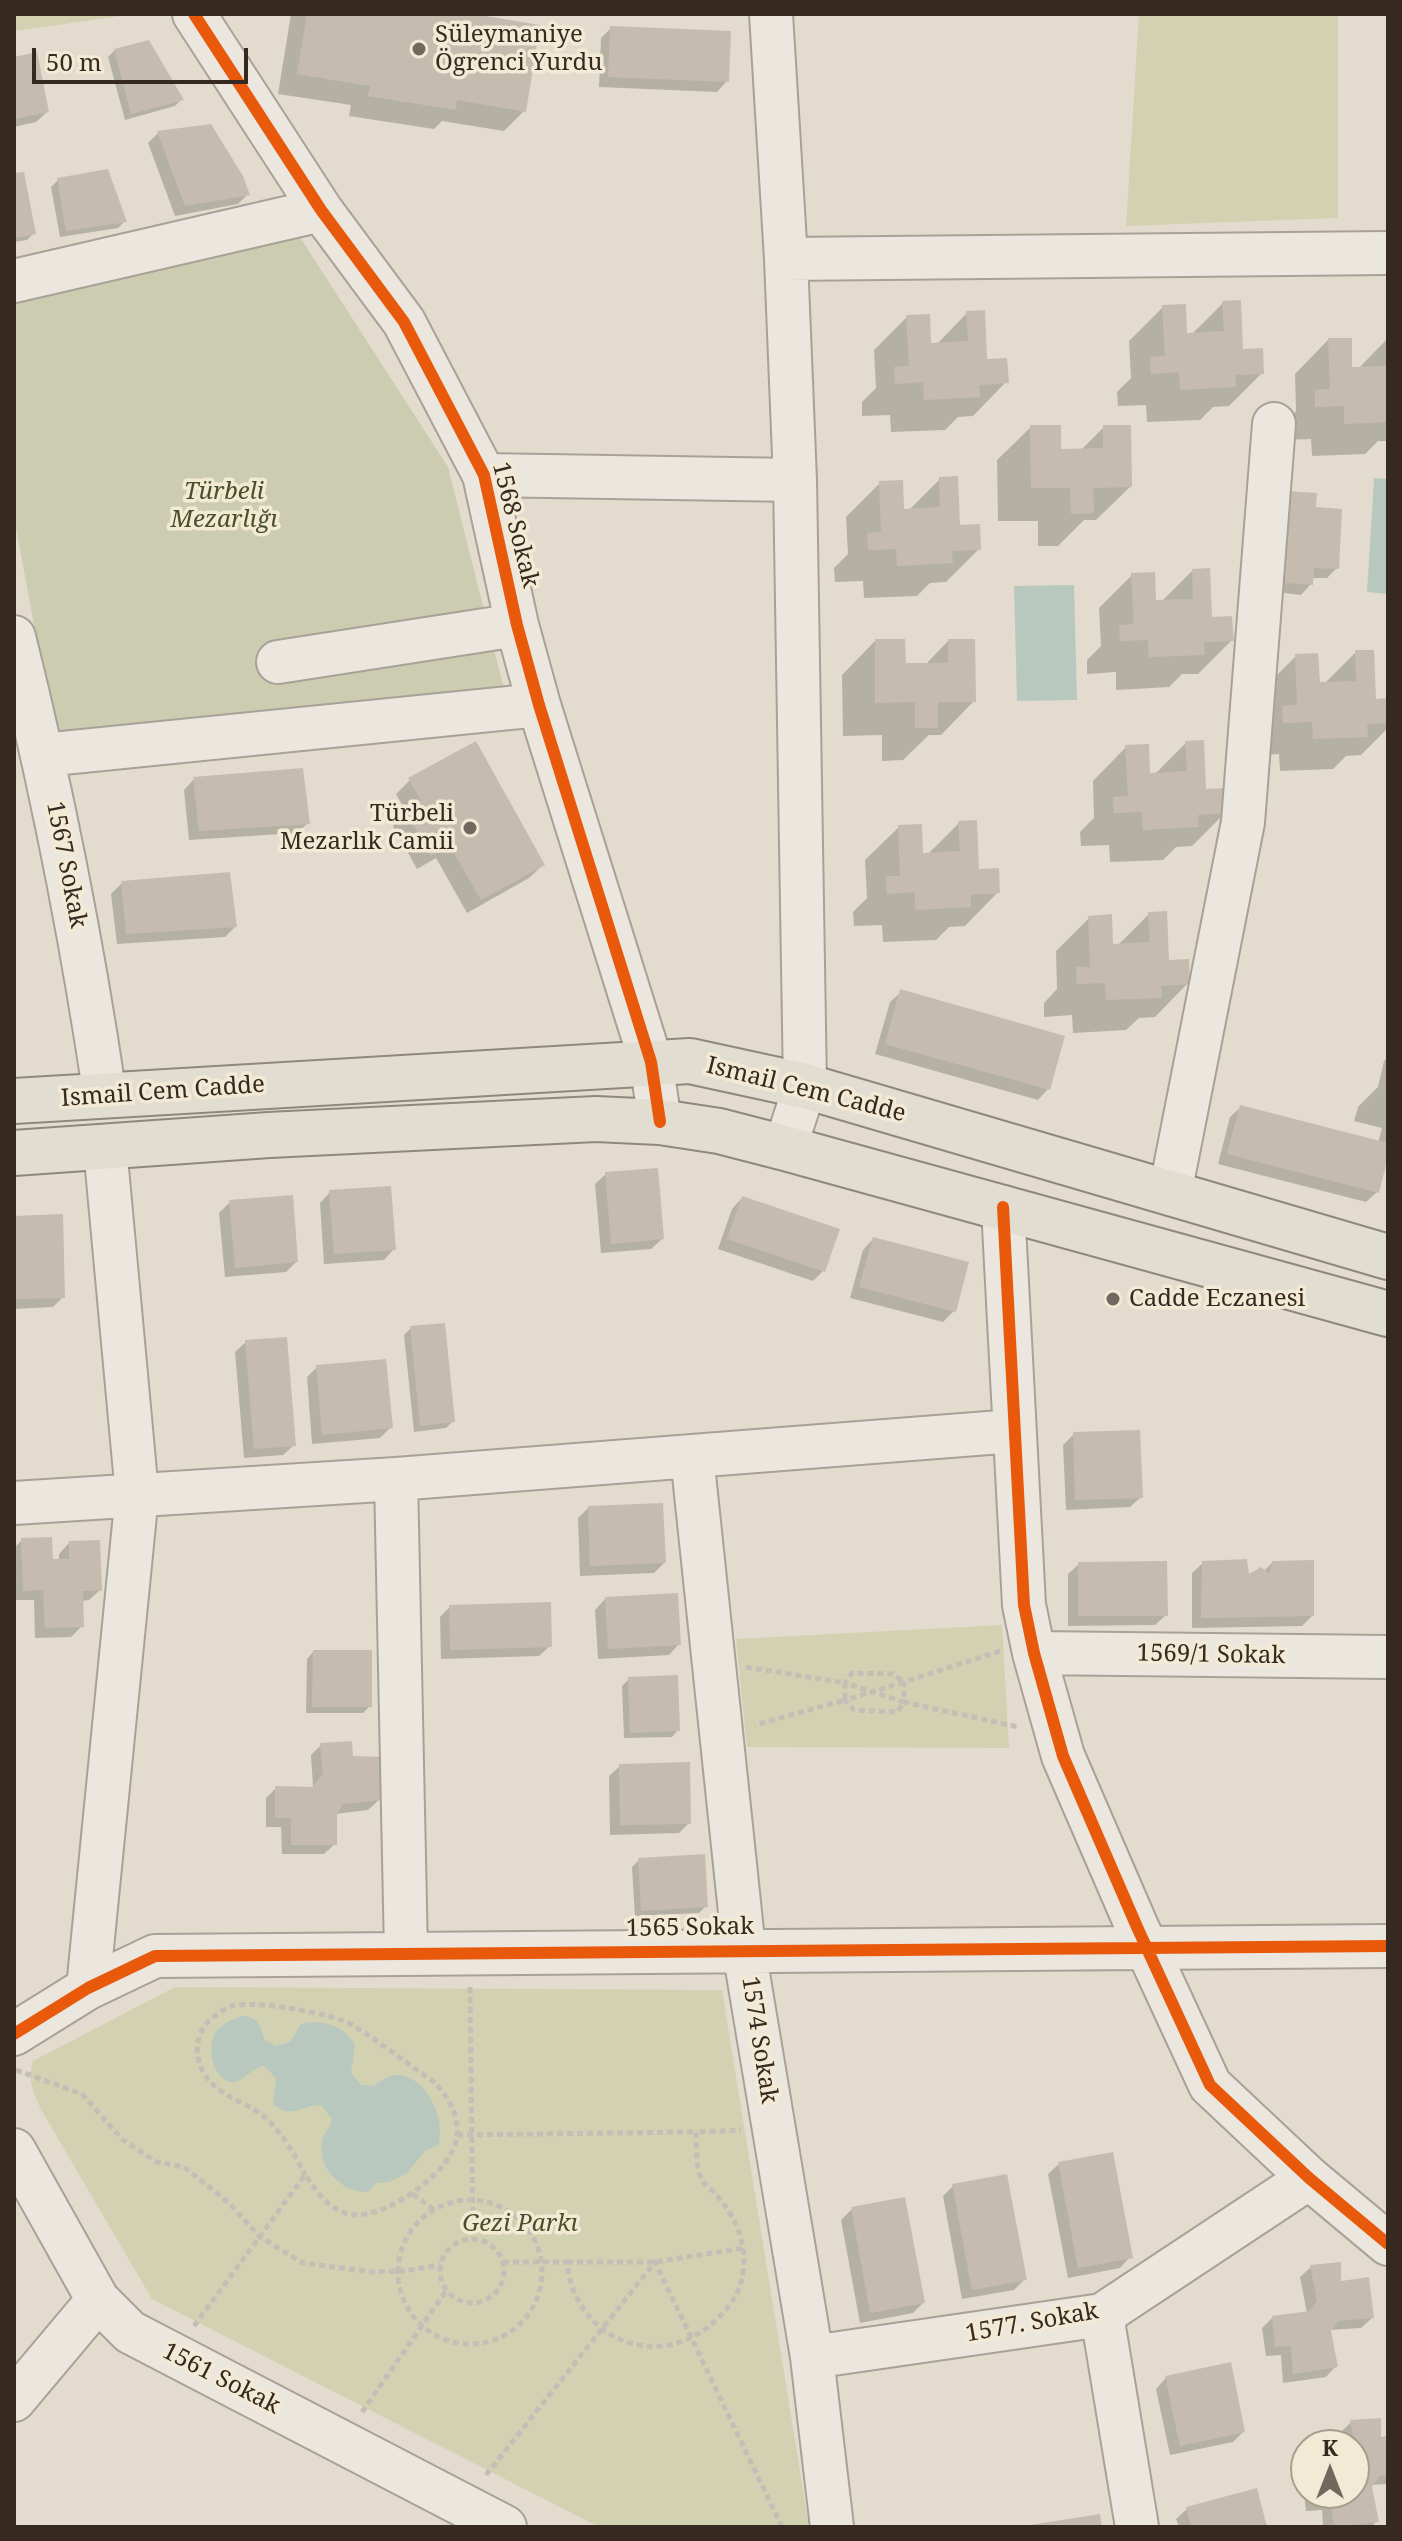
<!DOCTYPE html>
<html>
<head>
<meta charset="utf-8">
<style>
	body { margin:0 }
	#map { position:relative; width:1402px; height:2541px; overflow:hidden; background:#e3dcce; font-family:"Noto Serif",serif }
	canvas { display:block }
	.frame { position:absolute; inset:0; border:16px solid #362a20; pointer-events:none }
	.north { position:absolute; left:1290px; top:2429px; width:80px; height:80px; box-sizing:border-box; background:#f3ead5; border:2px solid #a79d8d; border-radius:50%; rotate:0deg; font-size:22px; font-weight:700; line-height:32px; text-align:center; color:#362a20 }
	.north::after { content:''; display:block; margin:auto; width:28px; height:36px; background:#73685d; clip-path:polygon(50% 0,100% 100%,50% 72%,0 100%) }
	.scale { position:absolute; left:32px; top:48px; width:216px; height:36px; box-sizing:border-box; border:4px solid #362a20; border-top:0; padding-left:10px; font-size:24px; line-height:28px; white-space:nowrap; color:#362a20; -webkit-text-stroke:6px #f3ead5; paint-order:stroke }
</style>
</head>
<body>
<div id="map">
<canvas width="1402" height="2541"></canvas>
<div class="frame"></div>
<div class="north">K</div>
<div class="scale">50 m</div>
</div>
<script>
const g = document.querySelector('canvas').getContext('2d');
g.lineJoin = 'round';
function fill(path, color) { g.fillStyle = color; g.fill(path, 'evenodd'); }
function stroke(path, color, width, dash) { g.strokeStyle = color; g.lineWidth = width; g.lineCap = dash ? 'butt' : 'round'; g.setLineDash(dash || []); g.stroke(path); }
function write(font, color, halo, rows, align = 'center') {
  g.font = font + ' "Noto Serif",serif'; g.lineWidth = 7; g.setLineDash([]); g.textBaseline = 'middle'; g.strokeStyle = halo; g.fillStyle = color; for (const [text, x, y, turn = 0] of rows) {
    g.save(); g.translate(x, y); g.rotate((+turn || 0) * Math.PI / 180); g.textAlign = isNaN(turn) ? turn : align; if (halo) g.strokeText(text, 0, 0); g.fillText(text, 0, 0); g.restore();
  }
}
fill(new Path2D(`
	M14 14H136L14 31Z
	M1139 14H1338V218L1126 226Z
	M1002 1625 1009 1748 747 1747 736 1639Z
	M175 1987 722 1990 809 2527H599L152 2299 43 2113C34 2094 27 2082 33 2061Z`), '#d2d1b1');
fill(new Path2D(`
	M296 231 448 467 504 689 55 736 14 518V292Z`), '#ccccb1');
fill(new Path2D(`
	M1374 478 1388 479V594L1367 592Z
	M1074 585 1077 700 1017 701 1014 586Z
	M242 2016C257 2016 261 2026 264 2039L276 2046 290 2042 301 2024C322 2019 345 2025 355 2046L351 2073 361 2085 373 2086C380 2082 388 2075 396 2075 427 2075 445 2118 439 2144L425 2151 406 2174 389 2182 376 2183 368 2192C343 2193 317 2169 322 2142 323 2134 330 2128 332 2119L321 2105C302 2105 290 2120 273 2104L276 2078 264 2066C250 2068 242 2084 231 2082 212 2079 207 2047 215 2033 221 2024 232 2019 242 2016Z`), '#b9c8be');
fill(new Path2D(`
	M291 14H461L524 111 504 131 442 121 434 129 349 116 351 105 278 94Z
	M611 28 727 81 717 92 599 87 601 38Z
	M115 50 181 100 175 106 125 120 108 57Z
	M14 59 47 112 36 122 14 127Z
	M158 133 248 194 238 204 175 216 148 143Z
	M14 176 34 233 27 240 14 242Z
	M58 180 125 221 118 228 60 237 51 187Z
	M1223 303 1241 351 1262 373 1229 406 1213 407 1200 420 1147 422 1146 405 1118 406 1117 392 1131 378 1129 341 1163 307 1185 335H1191Z
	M967 313 985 361 1006 382 973 416 958 417 945 430 891 432 890 415 862 416V402L876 388 874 350 907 317 929 345H936Z
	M1388 338V441H1378L1365 454 1312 456 1311 439 1283 440 1282 425 1296 411 1295 374 1328 340 1350 369H1358Z
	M1031 427 1060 451H1080L1104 427 1130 487 1096 520H1084L1058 546H1038V521H998L997 460Z
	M940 479 958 527 979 549 946 582 930 583 917 596 864 598 863 581 835 582 834 568 848 554 846 517 880 483 902 511H908Z
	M1314 509 1337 568 1327 578H1312L1311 584 1301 595 1275 592Z
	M1192 571 1211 619 1232 640 1198 674H1182L1169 687 1116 690V672L1087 674V660L1101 646 1099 608 1132 575 1155 603 1161 602Z
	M875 641 904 665H925L948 641 974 701 941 735H929L903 760 882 761V735L843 736 842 675Z
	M1356 652 1374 701 1388 700V728L1361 755 1346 756 1333 769 1280 771 1279 754 1250 756 1262 690 1296 656 1318 684H1324Z
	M1186 743 1204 791 1225 813 1192 846 1176 847 1163 860 1110 862 1109 845 1081 846 1080 832 1094 818 1093 781 1126 747 1148 775H1154Z
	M194 779 308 823 297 833 189 840 184 790Z
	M410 780 543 865 529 878 467 913 436 858 417 869 393 826 406 812 396 794Z
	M959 823 977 871 998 892 965 926 949 927 936 940 883 942 882 925 854 926 853 912 867 898 865 860 899 827 921 855H927Z
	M122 883 235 927 225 937 117 944 111 894Z
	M1149 914 1167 962 1188 983 1155 1017 1139 1018 1126 1030 1073 1033 1072 1015 1044 1017V1003L1057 989 1056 951 1089 918 1111 946H1117Z
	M901 992 1048 1089 1038 1100 875 1054 890 1002Z
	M1388 1057V1149L1377 1192 1366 1202 1218 1164 1230 1117 1241 1107 1378 1143 1382 1128 1354 1121 1358 1107 1378 1087 1384 1061Z
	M606 1174 662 1239 651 1249 601 1253 595 1184Z
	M330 1192 394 1249 384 1260 324 1264 320 1203Z
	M742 1198 823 1271 813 1281 718 1249 732 1209Z
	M230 1202 296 1262 286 1272 225 1277 219 1213Z
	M14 1218 63 1297 53 1307 14 1309Z
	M873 1239 966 1263 954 1311 943 1322 850 1298 863 1250Z
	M411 1328 453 1421 446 1428 414 1432 404 1335Z
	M246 1342 294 1445 283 1455 244 1458 235 1352Z
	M317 1367 390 1428 380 1438 312 1444 307 1377Z
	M1074 1434 1141 1497 1130 1507 1066 1510 1063 1445Z
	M588 1508 664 1563 654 1573 580 1576 578 1518Z
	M22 1540 51 1561H59V1554L69 1543 100 1590 89 1600 81 1601 82 1626 71 1637 35 1638 34 1600H14V1548Z
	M1203 1563 1248 1577 1264 1571 1272 1563 1312 1616 1302 1626 1192 1628V1573Z
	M1079 1564 1166 1615 1155 1625 1068 1626V1574Z
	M605 1599 679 1644 669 1655 598 1659 595 1610Z
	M450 1607 550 1646 539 1656 441 1659 440 1617Z
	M313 1652 370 1706 363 1713H306L307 1659Z
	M629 1679 678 1730 672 1737 624 1738 622 1686Z
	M321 1745 351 1758 379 1800 368 1810 335 1814V1844L324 1854H282L281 1827H266V1798L276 1788 311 1789 313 1786 311 1755Z
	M620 1766 689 1823 679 1833 610 1835 609 1776Z
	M639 1860 706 1906 699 1913 635 1916 632 1867Z
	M1059 2164 1130 2257 1120 2268 1068 2278 1048 2174Z
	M953 2186 1025 2279 1014 2290 962 2299 943 2196Z
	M852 2209 923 2303 913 2313 860 2323 841 2220Z
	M1311 2267 1339 2284 1372 2318 1361 2328 1329 2330 1336 2366 1326 2377 1283 2383 1281 2355 1266 2356 1262 2328 1272 2318 1307 2313 1300 2277Z
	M1166 2378 1243 2432 1233 2442 1170 2455 1156 2389Z
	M1351 2422 1379 2439 1388 2438V2484L1369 2485 1377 2521 1371 2527H1323L1322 2510 1306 2511 1303 2484 1306 2480V2493H1354V2445H1343L1341 2432Z
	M1187 2509 1265 2527H1179L1176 2519Z`), '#0003');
fill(new Path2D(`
	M307 14H474L540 25 526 112 457 100 456 110 368 96 370 86 297 74Z
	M610 26 731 31 729 82 608 77Z
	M149 40 184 100 131 114 114 49Z
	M37 52 49 112 14 119V57Z
	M211 124 243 176 250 195 185 206 157 131Z
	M108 169 127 222 66 231 57 178Z
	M24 172 36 234 14 238V173Z
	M1241 300 1243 349 1263 348 1264 374 1235 375 1236 387 1180 390 1179 372 1151 374 1150 357 1165 356 1162 305 1186 304 1187 333 1224 331 1222 301Z
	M985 310 987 359 1007 358 1009 383 979 385 980 397 924 400 923 382 895 384 894 367 909 366 906 315 930 314 931 343 968 341 966 311Z
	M1328 338H1352V367L1388 366V422L1344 424V406L1315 407V390L1330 389Z
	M1030 425H1061V449L1103 448V425H1131L1132 487 1093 488 1094 513 1071 514 1070 488H1031Z
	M958 476 960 525 980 524 981 550 952 551 953 563 897 566 896 549 868 550 867 533 881 532 879 481 903 480 904 509 940 507 939 477Z
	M1286 491 1317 493 1316 507 1342 509 1339 569 1314 568 1313 585 1285 583 1280 566Z
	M1210 568 1212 617 1232 616 1234 641 1204 642 1205 655 1149 657 1148 640 1120 641 1119 625 1134 624 1131 573 1155 572 1156 600 1193 599 1192 569Z
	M875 639H905L906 663H948V639H975L976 702H938V728H915V702L875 703Z
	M1355 650H1374L1376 699 1388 698V723L1367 724 1368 737 1313 739 1312 722 1283 723 1282 706 1297 705 1295 654 1318 653 1320 682 1356 681Z
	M1204 740 1206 789 1226 788 1227 813 1198 815 1199 827 1143 830 1142 812 1114 813 1113 797 1128 796 1125 745 1149 744 1150 773 1187 771 1185 741Z
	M476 741 545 865 481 900 450 846 431 856 405 810 421 801 408 778Z
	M303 768 310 824 199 831 193 777Z
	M977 820 979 869 999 868 1000 893 971 895V907L915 910V892L887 894 886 876H900L898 825 922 824 923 853 960 851 958 821Z
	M230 872 237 927 126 934 121 881Z
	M1167 911 1169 960 1189 959 1190 984 1161 986 1162 998 1106 1000 1105 983 1077 984 1076 967H1090L1088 916 1112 914 1113 944 1150 942 1148 912Z
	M900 989 1065 1036 1050 1090 885 1044Z
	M1240 1105 1388 1143V1157L1379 1193 1227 1154Z
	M658 1168 664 1239 611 1244 605 1172Z
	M391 1186 396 1250 334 1254 329 1190Z
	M293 1195 298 1262 235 1268 229 1200Z
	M742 1196 840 1229 825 1272 727 1239Z
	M63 1214 65 1298 14 1299V1216Z
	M873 1237 969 1262 956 1312 859 1287Z
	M445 1323 455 1422 420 1426 410 1326Z
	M287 1337 296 1446 254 1449 245 1340Z
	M386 1359 393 1428 322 1435 316 1365Z
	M1140 1430 1143 1498 1075 1500 1073 1432Z
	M663 1503 666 1563 590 1566 588 1506Z
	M52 1537 53 1559H69V1541L100 1540 102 1591H83L84 1627 45 1628 43 1590 23 1591 21 1538Z
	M1247 1559 1249 1574 1261 1567 1270 1574 1272 1561 1314 1560V1616L1201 1618 1202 1561Z
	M1167 1561 1168 1616H1078V1562Z
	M678 1593 681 1645 608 1649 605 1597Z
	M551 1602 552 1647 450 1650 449 1605Z
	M313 1650H372V1707H312Z
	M678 1675 680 1731 630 1733 628 1677Z
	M352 1741 353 1756 382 1757 381 1800 343 1804 337 1814V1845H291V1818H275V1786L312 1787 323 1774 320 1743Z
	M690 1762 691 1824 620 1825 619 1764Z
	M705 1854 708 1907 641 1911 638 1858Z
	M1113 2152 1133 2258 1078 2268 1058 2162Z
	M1007 2174 1027 2280 972 2290 952 2184Z
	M905 2197 925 2303 870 2313 851 2207Z
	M1341 2262V2281L1369 2277 1374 2318 1338 2321 1331 2331 1338 2367 1293 2374 1291 2346 1275 2347 1272 2316 1310 2311 1317 2301 1310 2265Z
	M1231 2362 1245 2432 1180 2446 1165 2376Z
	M1381 2418V2437L1388 2436V2475L1379 2476 1372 2487 1379 2522 1334 2527 1331 2501 1316 2502 1315 2493H1354V2462L1357 2457 1350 2420Z
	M1257 2488 1267 2527H1191L1186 2507Z
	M1100 2514 1102 2527H1030V2525Z`), '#c6bbaf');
const minor = new Path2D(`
	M194 14 321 210 404 322 484 475 517 625 539 705 651 1062 660 1122
	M771 14 786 259 795 480 805 1086 785 1148
	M786 259 1388 253
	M14 281 321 210
	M484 475 795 480
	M14 637C52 789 82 941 105 1096
	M278 662 517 625
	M43 755 539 705
	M1170 1193 1243 822 1274 424
	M1003 1207 1024 1605 1034 1653 1063 1756 1137 1927 1210 2085 1309 2178 1388 2244
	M692 1456 744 1950 812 2357 832 2527
	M396 1479 406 1952
	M14 1503 396 1479 1014 1431
	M1034 1653 1388 1657
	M88 1988 137 1494 105 1147
	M14 2034 88 1988 155 1956 1388 1946
	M14 2150 98 2300 130 2332 505 2527
	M1102 2315 1137 2527
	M812 2357 1102 2315 1309 2178
	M14 2400 98 2300`);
const major = new Path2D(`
	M14 1101 690 1061 805 1086 1388 1257
	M14 1153 269 1135 596 1119 660 1122 719 1131 785 1148 1388 1314`);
stroke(minor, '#a8a197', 46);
stroke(major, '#8e877e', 48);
stroke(new Path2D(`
	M1000 1651 904 1682V1702L1018 1727
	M746 1667 845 1683V1700L755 1725
	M904 1682 845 1700 854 1710 897 1712 904 1702 845 1683 852 1673 893 1674 904 1682
	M470 1987 473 2238
	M16 2070 82 2094 123 2140 157 2162 184 2167 228 2202 260 2237 303 2263 372 2272 404 2271 440 2265
	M457 2135 696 2132
	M413 2194 433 2209
	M398 2272a72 72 0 1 1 144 0a72 72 0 1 1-144 0Z
	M440 2271a32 32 0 1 1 64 0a32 32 0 1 1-64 0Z
	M503 2262H567C574 2341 662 2375 718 2318 733 2303 741 2291 743 2271 747 2241 735 2216 715 2193 711 2189 705 2185 702 2180 695 2168 697 2146 696 2132L741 2130
	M567 2262H655L744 2248
	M194 2326 305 2175C316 2190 327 2207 345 2213 380 2225 455 2172 457 2135 459 2114 447 2095 433 2081 405 2063 380 2041 352 2025 331 2013 256 2000 232 2006 223 2009 214 2016 207 2023 196 2035 195 2053 201 2068 212 2092 237 2099 258 2112 279 2127 294 2153 305 2175
	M362 2412 446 2291
	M486 2475 655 2262 782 2527`), '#c4beb6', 5, [6, 4]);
stroke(minor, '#ebe7df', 42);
stroke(major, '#e2ddd1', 44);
stroke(new Path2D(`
	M194 14 321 210 404 322 484 475 517 625 539 705 651 1062 660 1122
	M1003 1207 1024 1605 1034 1653 1063 1756 1137 1927 1210 2085 1309 2178 1388 2244
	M14 2034 88 1988 155 1956 1388 1946`), '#e8590c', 12);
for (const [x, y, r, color] of [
	[419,49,8,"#73685d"],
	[470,828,8,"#73685d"],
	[1113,1299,8,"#73685d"]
]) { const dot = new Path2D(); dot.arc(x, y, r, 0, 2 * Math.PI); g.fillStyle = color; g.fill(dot); stroke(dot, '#f3ead5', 3); }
write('24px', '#362a20', '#f3ead5', [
	["Süleymaniye",435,35],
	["Ögrenci Yurdu",435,63],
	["Türbeli",454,814,"right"],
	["Mezarlık Camii",454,842,"right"],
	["Cadde Eczanesi",1129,1299]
], 'left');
write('italic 24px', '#475128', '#f3ead5', [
	["Türbeli",224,492],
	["Mezarlığı",224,520],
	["Gezi Parkı",520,2224]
]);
write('24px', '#362a20', '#f3ead5', [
	["1568 Sokak",515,525,76],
	["1567 Sokak",66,865,79],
	["Ismail Cem Cadde",806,1090,14],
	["Ismail Cem Cadde",163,1092,-4],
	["1569/1 Sokak",1211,1655,1],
	["1565 Sokak",690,1928,-1],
	["1574 Sokak",759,2040,81],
	["1577. Sokak",1032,2323,-10],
	["1561 Sokak",221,2379,27]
]);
</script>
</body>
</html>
